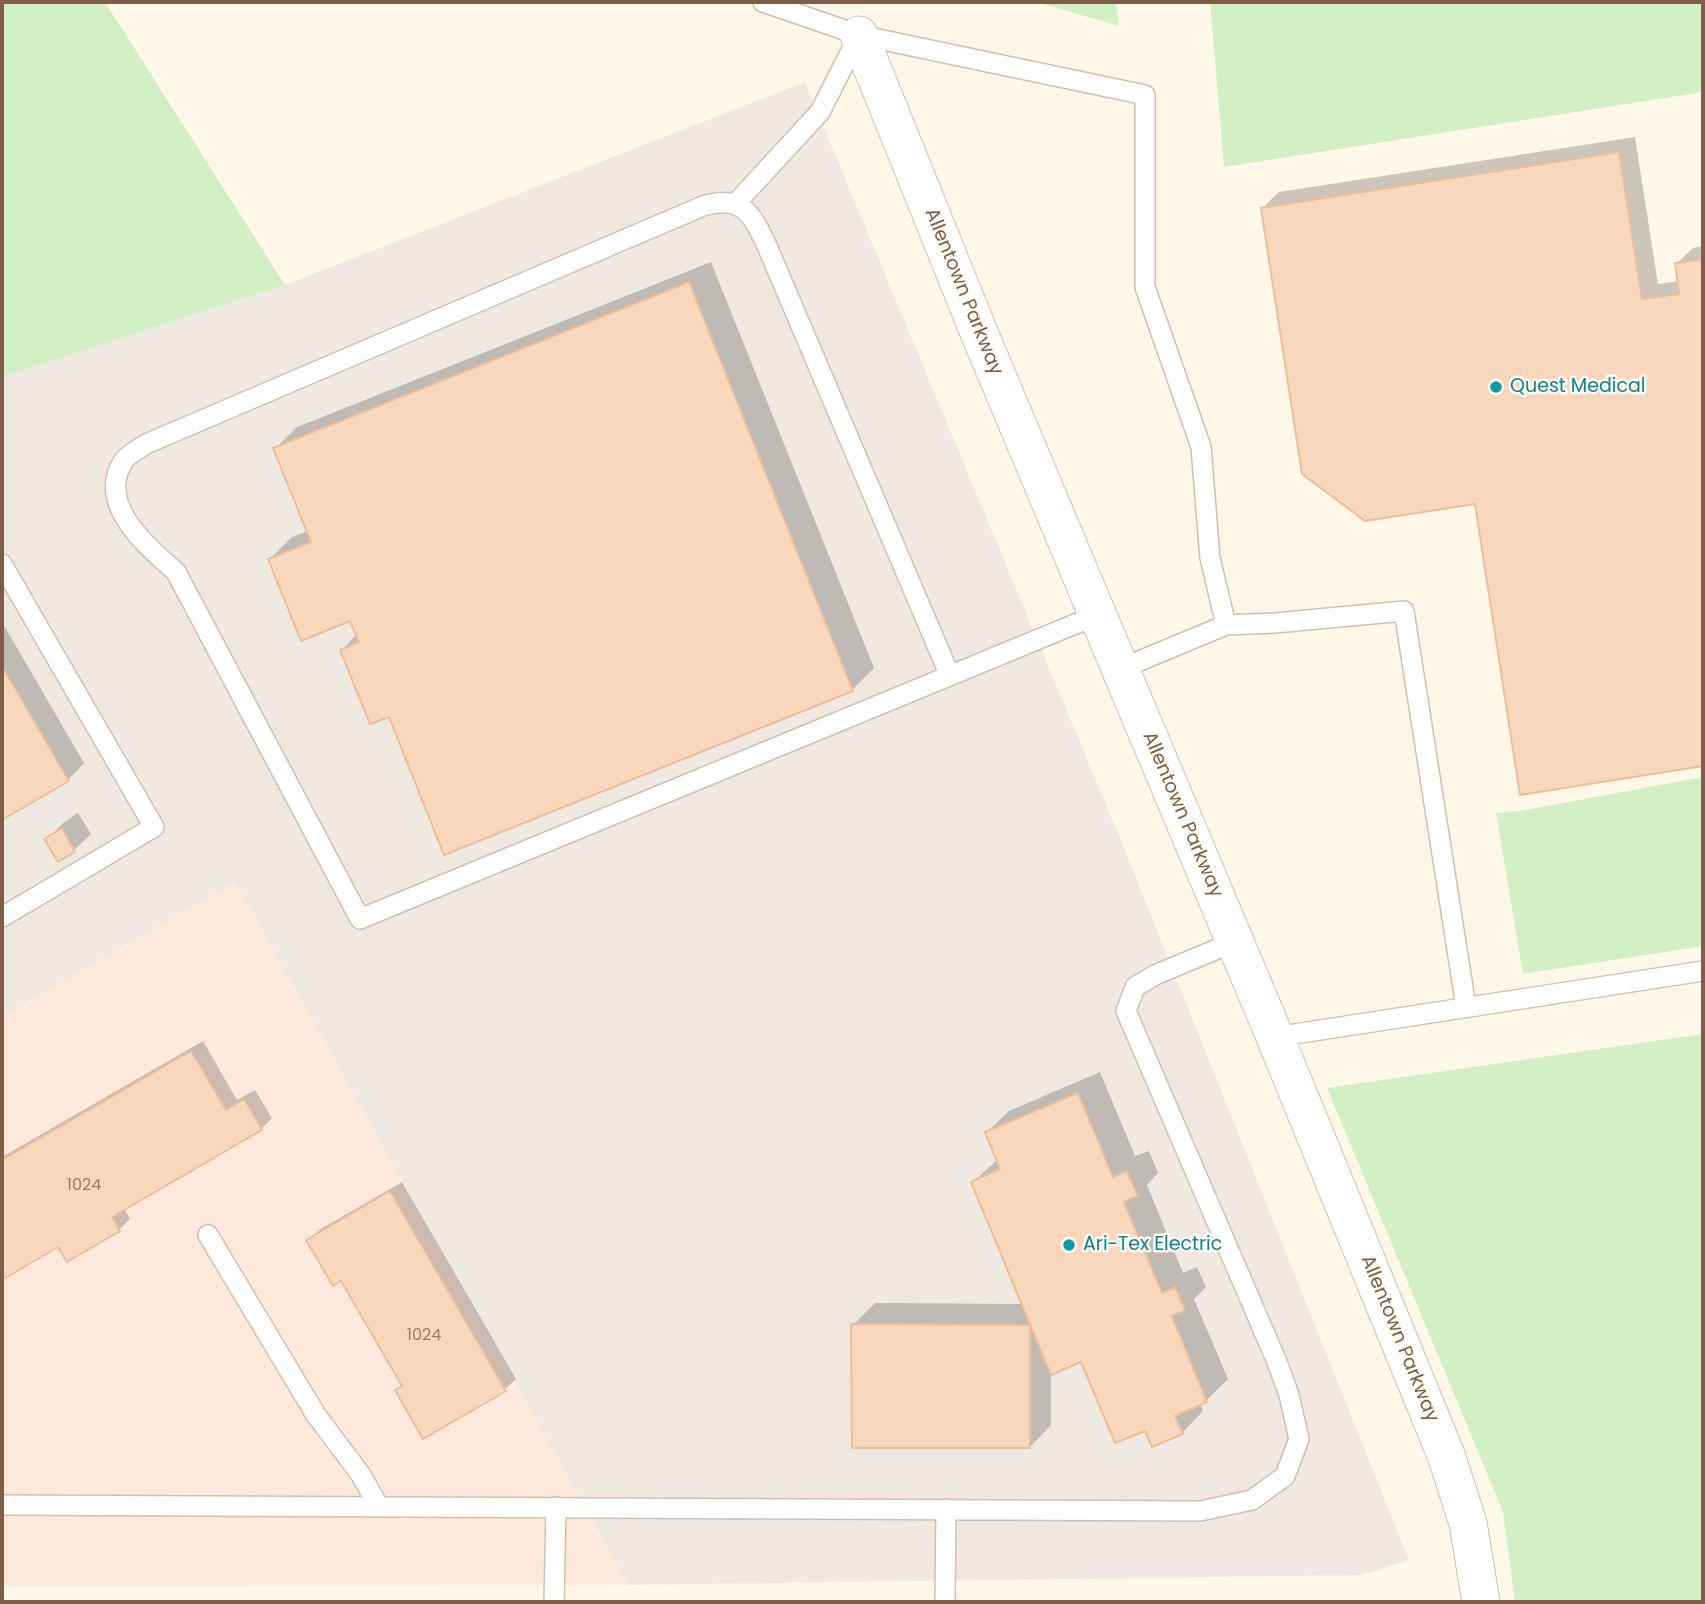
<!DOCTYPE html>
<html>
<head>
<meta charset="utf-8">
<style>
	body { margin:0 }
	#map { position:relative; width:1705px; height:1604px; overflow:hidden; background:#fff7e8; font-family:Poppins,sans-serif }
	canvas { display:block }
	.frame { position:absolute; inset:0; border:4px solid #7d5e48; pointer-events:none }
</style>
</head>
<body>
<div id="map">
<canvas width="1705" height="1604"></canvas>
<div class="frame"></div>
</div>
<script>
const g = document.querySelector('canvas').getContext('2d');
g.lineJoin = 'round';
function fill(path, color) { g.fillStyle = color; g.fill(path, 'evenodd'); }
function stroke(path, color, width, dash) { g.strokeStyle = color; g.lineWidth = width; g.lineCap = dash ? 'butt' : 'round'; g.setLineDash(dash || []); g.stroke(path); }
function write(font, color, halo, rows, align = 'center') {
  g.font = font + ' Poppins,sans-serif'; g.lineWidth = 5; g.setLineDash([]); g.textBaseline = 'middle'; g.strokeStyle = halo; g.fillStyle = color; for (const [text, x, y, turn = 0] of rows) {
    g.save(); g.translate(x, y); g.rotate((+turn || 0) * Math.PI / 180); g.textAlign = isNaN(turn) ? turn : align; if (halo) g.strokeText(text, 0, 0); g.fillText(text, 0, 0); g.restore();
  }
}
fill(new Path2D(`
	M235 882 628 1585 2 1586V1017Z`), '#ffe9dc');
fill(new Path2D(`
	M805 82 1120 838 1409 1560 1362 1575 628 1585 235 882 2 1017V377L285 285Z`), '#efe9e2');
fill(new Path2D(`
	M2 2H105L285 285 2 377Z
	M1036 2H1116L1119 26Z
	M1210 2H1703V92L1224 167Z
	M1703 777V946L1523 974 1496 813 1520 811Z
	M1703 1034V1602H1515L1503 1512 1327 1088Z`), '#d3efc4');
fill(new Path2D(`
	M1635 137 1658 284 1679 281 1676 264 1693 248 1703 246V765L1522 793 1476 502 1262 208 1279 192Z
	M711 262 874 668 852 690 342 650 357 634 351 619 270 559 292 537 308 531 275 449 297 427Z
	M2 622 84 763 68 780 2 818Z
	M78 813 91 834 74 850 59 859 47 839 63 823Z
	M203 1041 237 1100 255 1090 272 1118 261 1129 124 1208 130 1219 119 1230 59 1245 2 1278V1157Z
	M1100 1072 1135 1156 1149 1151 1158 1173 1147 1185 1183 1273 1197 1267 1206 1287 1194 1299 1228 1379 1206 1401 1200 1403 1203 1411 1182 1433 1146 1428 1082 1360 1051 1373V1425L1030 1447 853 1325 875 1303 1023 1304 973 1182 998 1159 987 1132 1009 1111Z
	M402 1182 516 1379 505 1389 424 1437 403 1385 342 1279 308 1241 319 1230Z`), '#0003');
const building = new Path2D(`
	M1619 152 1642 299 1679 294 1675 263 1703 259V766L1520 795 1475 504 1365 521 1302 474 1261 208Z
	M689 282 853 691 444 855 389 717 370 724 340 650 359 642 350 621 301 641 268 559 311 542 273 448Z
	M2 666 69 781 2 820Z
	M62 828 75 852 58 862 44 839Z
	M191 1051 226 1110 244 1099 262 1130 112 1217 120 1231 67 1262 58 1247 2 1280V1160Z
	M1078 1093 1113 1177 1127 1171 1138 1196 1124 1202 1162 1293 1175 1287 1185 1310 1172 1316 1207 1402 1175 1416 1183 1434 1152 1447 1145 1431 1115 1443 1081 1362 1051 1375 971 1182 1000 1169 985 1132Z
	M390 1191 506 1391 423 1439 395 1390 402 1386 341 1281 333 1286 306 1240Z
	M851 1324 1030 1325V1448H852Z`);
fill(building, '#f8d7bd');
stroke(building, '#ecbe9b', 2);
const service = new Path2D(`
	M763 2 859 35 1145 95V287L1201 447 1210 558 1226 625
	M736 203 820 112 859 35
	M2 564 154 827 2 917
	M1120 669 1226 625 1275 623 1404 611 1466 1007
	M950 676 767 246C752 214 742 194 703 206L146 444C139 449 129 454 124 460 95 504 147 546 176 572L360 919 1097 615
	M1275 1037 1703 971
	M208 1235 316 1415 361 1475 379 1507
	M2 1505 1200 1511 1252 1500 1285 1476 1299 1439 1289 1395 1277 1362 1126 1011 1135 987 1155 975 1234 942
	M554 1602 556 1507
	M945 1602 946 1509`);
const minor = new Path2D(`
	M859 35 980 335 1275 1037 1446 1455 1468 1523 1481 1602`);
stroke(service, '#d3c0ac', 22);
stroke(minor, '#d3c0ac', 39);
stroke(service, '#fff', 19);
stroke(minor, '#fff', 37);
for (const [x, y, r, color] of [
	[1496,387,7,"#0f9aa8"],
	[1069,1245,7,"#0f9aa8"]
]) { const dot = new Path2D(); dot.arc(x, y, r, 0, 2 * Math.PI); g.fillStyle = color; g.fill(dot); stroke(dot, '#fffaf1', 2.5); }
write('16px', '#9c7c65', null, [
	["1024",84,1186],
	["1024",424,1336]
]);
write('19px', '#7d5e48', '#fffaf1', [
	["Allentown Parkway",963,292,68],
	["Allentown Parkway",1182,815,67],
	["Allentown Parkway",1399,1339,68]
]);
write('19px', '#0d838f', '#fffaf1', [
	["Quest Medical",1510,387],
	["Ari-Tex Electric",1083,1245]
], 'left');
</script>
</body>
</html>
